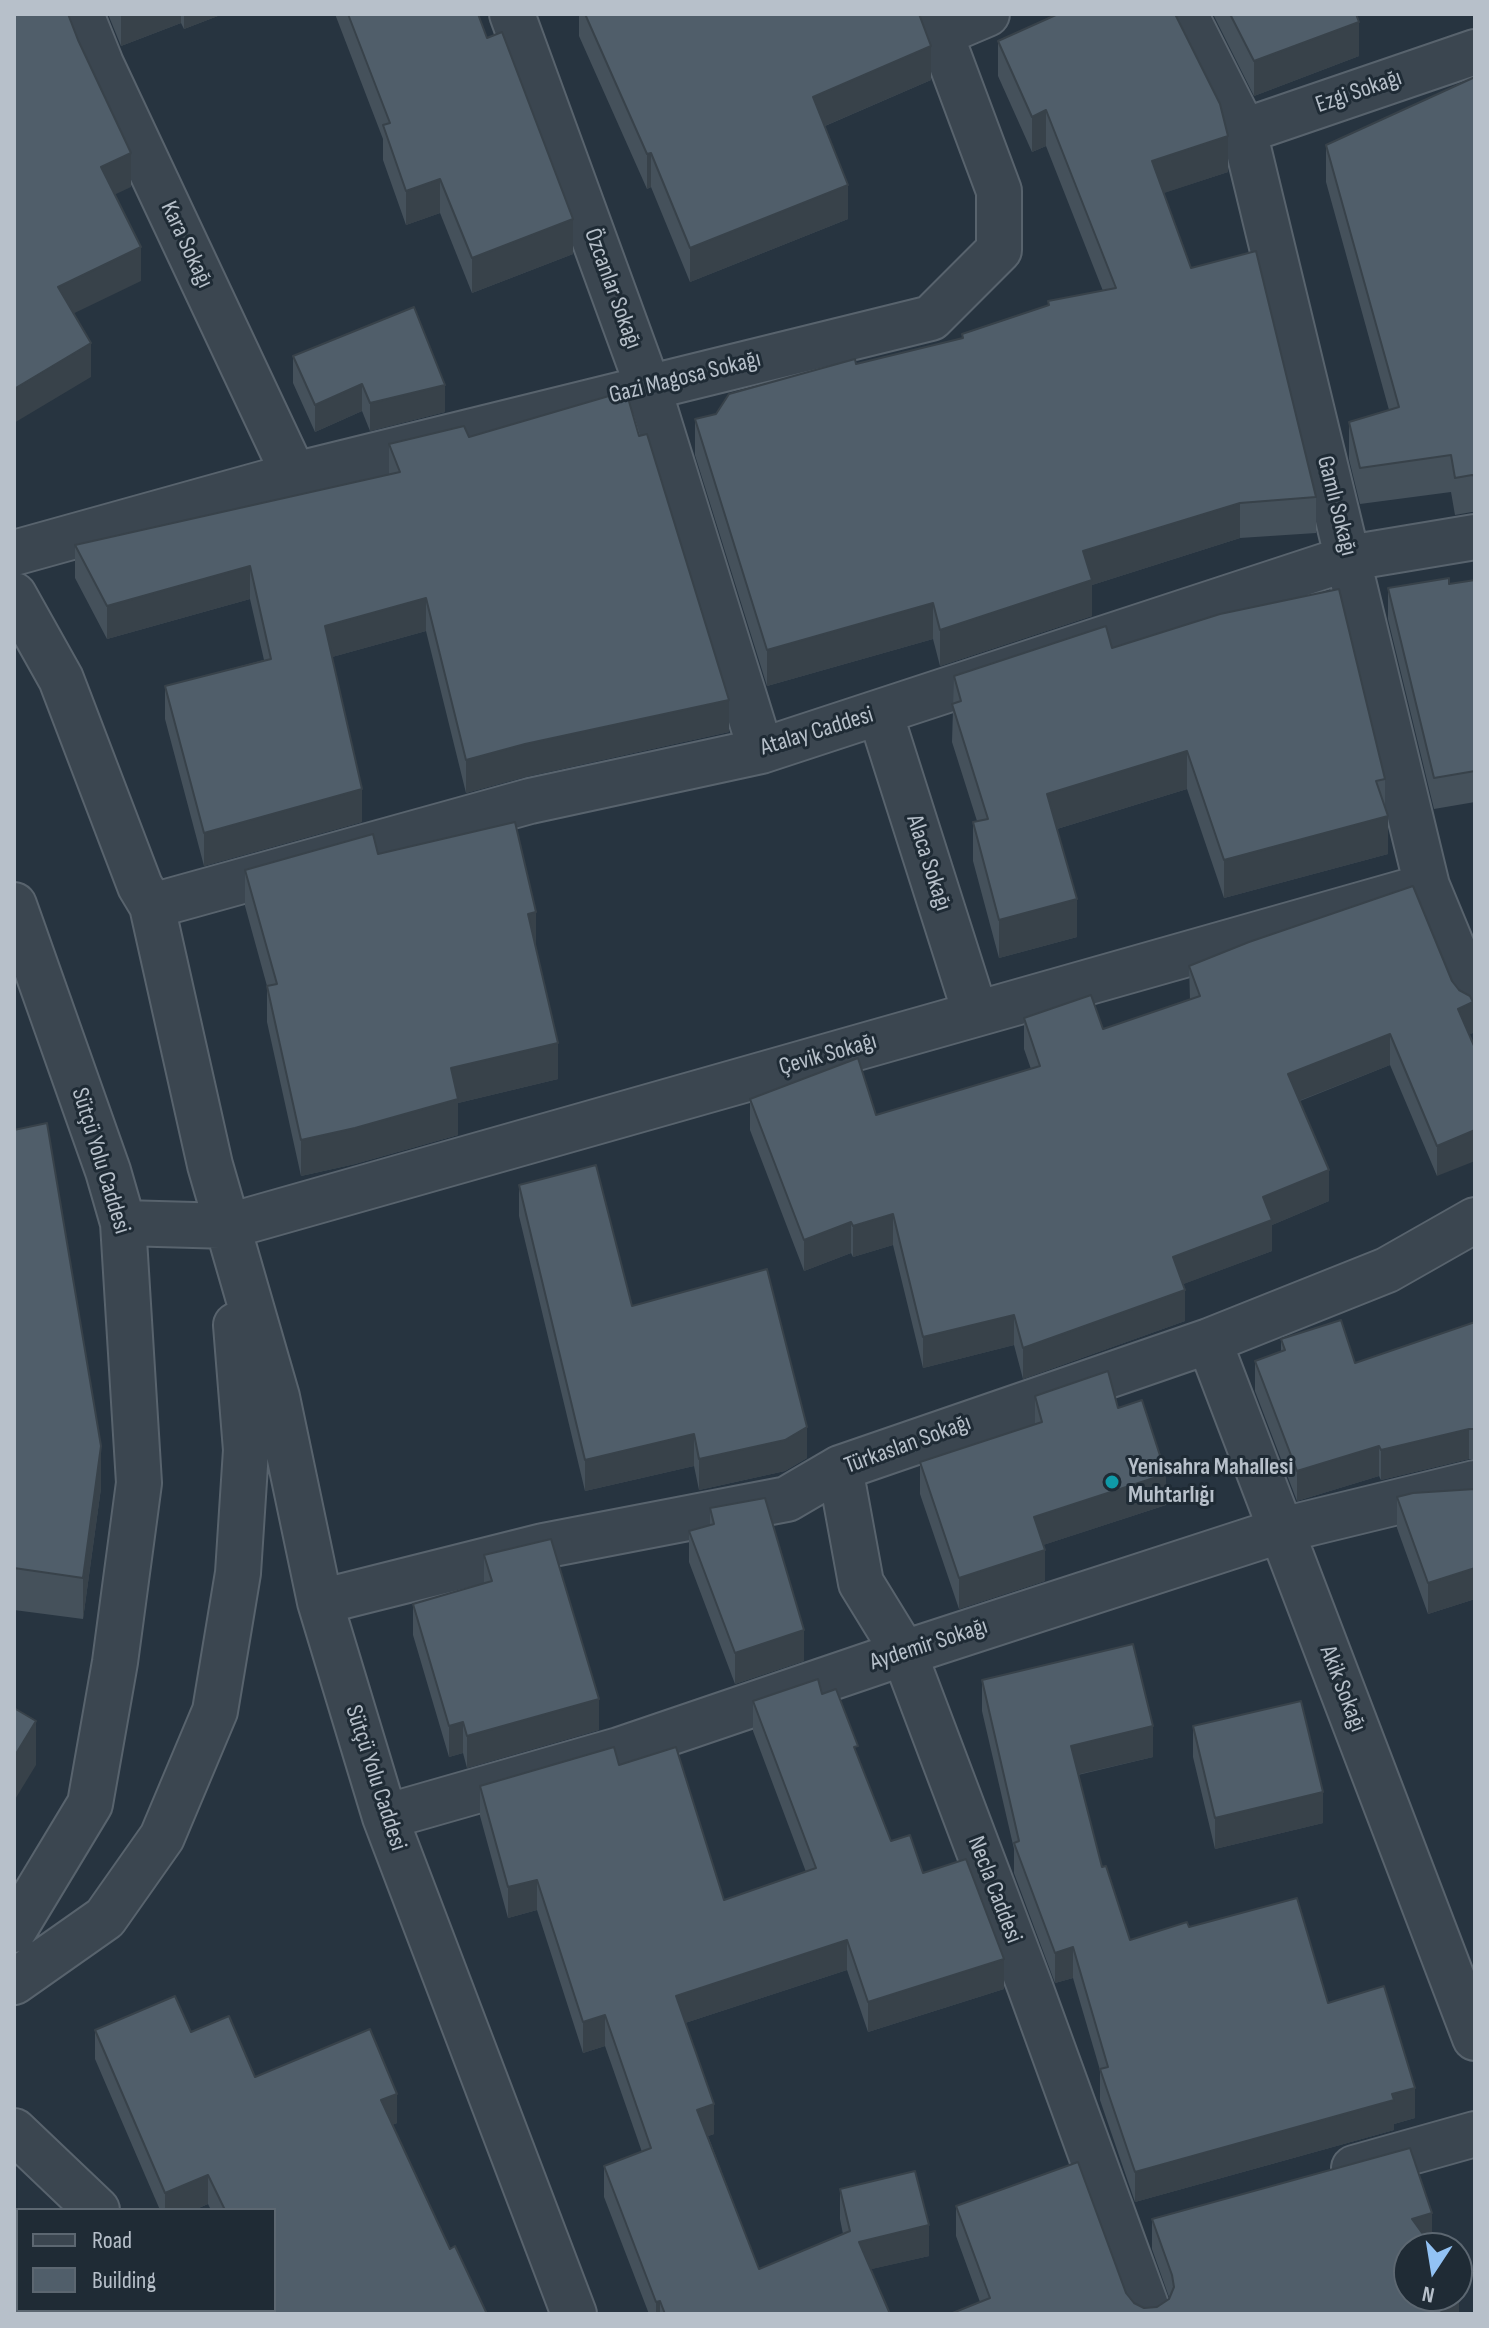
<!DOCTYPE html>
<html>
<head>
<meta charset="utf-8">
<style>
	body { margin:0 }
	#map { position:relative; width:1489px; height:2328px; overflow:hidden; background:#273440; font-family:"Sofia Sans Condensed",sans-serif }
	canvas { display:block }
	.frame { position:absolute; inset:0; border:16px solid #b7c0ca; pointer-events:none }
	.legend { position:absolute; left:16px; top:2208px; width:260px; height:104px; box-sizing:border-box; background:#1f2b35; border:2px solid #5c6771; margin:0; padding:10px 14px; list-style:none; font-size:24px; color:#b7c0ca }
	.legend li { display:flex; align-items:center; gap:16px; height:40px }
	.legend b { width:40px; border:2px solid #5c6771 }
	.north { position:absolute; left:1393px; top:2232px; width:80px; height:80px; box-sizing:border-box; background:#1f2b35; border:2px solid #5c6771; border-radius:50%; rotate:192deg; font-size:22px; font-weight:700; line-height:32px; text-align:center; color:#b7c0ca }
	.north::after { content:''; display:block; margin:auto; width:28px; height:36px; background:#92c2f4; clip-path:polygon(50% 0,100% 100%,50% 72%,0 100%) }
</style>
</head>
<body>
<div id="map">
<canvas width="1489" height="2328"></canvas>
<div class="frame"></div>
<ul class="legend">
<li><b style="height:10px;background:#3b4650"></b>Road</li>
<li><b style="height:22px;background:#505e6a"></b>Building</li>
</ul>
<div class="north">N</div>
</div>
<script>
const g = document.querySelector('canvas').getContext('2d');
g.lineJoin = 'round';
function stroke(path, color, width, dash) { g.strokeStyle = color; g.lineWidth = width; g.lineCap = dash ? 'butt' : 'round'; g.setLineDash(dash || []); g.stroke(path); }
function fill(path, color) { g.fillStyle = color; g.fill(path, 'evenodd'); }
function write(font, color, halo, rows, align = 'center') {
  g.font = font + ' "Sofia Sans Condensed",sans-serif'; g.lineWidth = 6; g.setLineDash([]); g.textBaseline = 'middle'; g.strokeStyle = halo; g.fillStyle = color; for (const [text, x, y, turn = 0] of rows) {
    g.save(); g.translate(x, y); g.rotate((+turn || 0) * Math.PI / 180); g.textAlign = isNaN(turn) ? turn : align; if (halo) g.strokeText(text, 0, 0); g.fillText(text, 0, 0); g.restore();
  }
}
const minor = new Path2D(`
	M81 14 101 64 294 475
	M512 14 648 387 761 751
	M1185 14 1244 131 1427 886 1475 1002
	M940 34 987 14
	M1244 131 1475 52
	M14 553 294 475 931 318 999 250V191L933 14
	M14 595 61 679 140 886 152 906 210 1165 277 1397 320 1602 385 1817 574 2314
	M880 713 975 1012
	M14 905 108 1171 123 1223 139 1483 115 1662 90 1804 14 1930
	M152 906 530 801 761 751 1349 558 1475 537
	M123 1223 229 1226 1427 886
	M1209 1341 1475 2038
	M840 1468 861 1583 904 1653 1029 1984 1149 2314
	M320 1602 543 1546 787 1499 840 1468 1209 1341 1387 1270 1475 1220
	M385 1817 619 1750 904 1653 1282 1530 1475 1483
	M14 1982 105 1918 162 1837 215 1711 238 1573 246 1450 236 1325
	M14 2131 97 2210
	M1354 2168 1475 2134
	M193 2310 197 2314`);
stroke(minor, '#58636d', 48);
stroke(minor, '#3b4650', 44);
fill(new Path2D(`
	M108 14H223L184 29 181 23 121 46Z
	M335 14H478L573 254 472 293 440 213 406 225 383 160V139Z
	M579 14H919L931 80 825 126 848 219 690 282 651 187 647 189 579 36Z
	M1213 14H1356L1359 56 1254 96Z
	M998 41 1228 172 1163 193 1191 268 1316 497V533L1240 538 1092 585V616L940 666 933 639 767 686 695 455V419L716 414 856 364 962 338V334L1048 305V301L1103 291 1046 146 1032 152 998 76Z
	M1475 77V513L1472 512 1455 515 1451 492 1360 504 1349 459V422L1389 410 1326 182V145Z
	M293 356 445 412 370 431 362 411 315 432 293 383Z
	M469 437 729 732 525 777 466 793 426 631 332 657 362 822 204 866 165 719V686L264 660 250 599 107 639 75 578V545L389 475V444Z
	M1475 580V802L1434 809 1388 619V588L1449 584Z
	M1112 648 1385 779V806L1388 854 1224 898 1187 789 1057 829 1077 937 999 958 973 861V822L977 821 952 742 954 676Z
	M378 854 536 948 558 1079 458 1103V1135L355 1164 301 1176 267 1022V986L245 906V870Z
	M1189 966 1473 1033 1469 1034 1437 1176 1390 1065 1300 1101 1329 1201 1272 1225V1251L1183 1284 1185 1321 1023 1379 1014 1345 923 1368 893 1245 853 1257 851 1253 804 1271 750 1130V1099L876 1115 1031 1069 1024 1049V1018L1103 1029 1190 1000Z
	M14 1130 101 1488 83 1619 14 1610Z
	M519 1185 632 1306 807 1458 785 1471 699 1490 694 1466 585 1491 519 1216Z
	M1475 1322V1459H1469L1381 1480 1379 1476 1297 1501 1255 1391V1361L1281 1352V1339L1355 1363Z
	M1035 1396 1118 1408 1166 1505 1043 1545 1045 1581 959 1609 920 1494V1462L1035 1424Z
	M1475 1489V1599L1428 1614 1397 1528V1497Z
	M710 1508 804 1661 735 1684 689 1562V1531L710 1525Z
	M484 1555 599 1730 467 1768 463 1753 449 1757 413 1635V1604L484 1583Z
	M982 1680 1153 1757 1078 1775 1102 1867 1130 1940 1189 1927 1328 2003 1415 2118 1394 2124V2130L1135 2202 1100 2100V2070L1073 1978 1055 1983 1014 1873V1849L982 1711Z
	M822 1694 858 1758 891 1841 923 1873 1004 1989 868 2032 847 1970 685 2023 714 2134 708 2136 759 2269 843 2234 840 2219V2189L929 2256 871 2269 890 2314H649L604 2197V2166L642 2152 605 2046 583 2053 537 1910 508 1918 480 1816V1786L619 1765 724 1900 806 1872 753 1731V1701Z
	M1193 1726 1323 1823 1215 1849 1193 1757Z
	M95 2030 191 2032 255 2077 397 2123 392 2125 450 2249 487 2314H259L257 2310H274V2210H211L208 2204 194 2210H160L95 2059Z
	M956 2206 1126 2293 1134 2303 1144 2308 1157 2307 1169 2299V2297L1152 2249V2219L1432 2243 1430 2244 1459 2314H950L980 2302 956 2236Z`), '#45515b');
fill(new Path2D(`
	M121 14H181V23L121 46Z
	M184 14H223L184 29Z
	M1359 22V56L1254 96V61Z
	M931 46V80L813 131V97Z
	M1046 110V146L1032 152V117Z
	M1228 136V172L1152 197V161Z
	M131 153V187L101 201V167Z
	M651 153V187L647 189V154Z
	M440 179V213L406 225V191Z
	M848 185V219L690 282V248Z
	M573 219V254L472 293V258Z
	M141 247V281L58 321V287Z
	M91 343V377L14 423V389Z
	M362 384V411L315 432V405Z
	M445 385V412L370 431V403Z
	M1240 503V538L1092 585V616L940 666V630L1083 551Z
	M250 566V599L107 639V606Z
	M426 598V631L325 659V626Z
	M933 603V639L767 686V650Z
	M729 700V732L525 777 466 793V760L525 744Z
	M1187 751V789L1047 832V794Z
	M362 789V822L204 866V833Z
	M1388 816V854L1224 898V860Z
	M1077 899V937L999 958V920Z
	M536 912V948L528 914Z
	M1473 1002V1033L1458 1040V1009Z
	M1390 1034V1065L1288 1105V1074Z
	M558 1043V1079L458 1103V1135L355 1164 301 1176V1140L451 1068Z
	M1475 1130V1161L1437 1176V1146Z
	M1329 1170V1201L1272 1225V1251L1173 1288V1257L1263 1197Z
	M893 1214V1245L853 1257V1226Z
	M851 1222V1253L804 1271V1240Z
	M1185 1290V1321L1023 1379V1348Z
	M1014 1315V1345L923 1368V1337Z
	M807 1427V1458L785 1471 699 1490V1459Z
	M1469 1429V1459L1381 1480V1450Z
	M694 1434V1466L585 1491V1460Z
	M101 1446V1488L83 1619V1578Z
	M1379 1446V1476L1297 1501V1471Z
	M1166 1474V1505L1034 1548V1517Z
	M1045 1550V1581L959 1609V1578Z
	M1475 1568V1599L1428 1614V1583Z
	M804 1630V1661L735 1684V1653Z
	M599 1699V1730L467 1768V1736Z
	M36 1721V1765L14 1801V1757Z
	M463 1722V1753L449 1757V1726Z
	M1153 1726V1757L1071 1776V1746Z
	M1323 1792V1823L1215 1849V1818Z
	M537 1880V1910L508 1918V1887Z
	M847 1940V1970L676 2026V1996Z
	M1073 1947V1978L1055 1983V1953Z
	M1004 1959V1989L868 2032V2002Z
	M605 2015V2046L583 2053V2022Z
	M1415 2088V2118L1394 2124V2130L1135 2202V2172Z
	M397 2094V2123L381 2129V2100Z
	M714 2104V2134L697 2140V2110Z
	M208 2175V2204L194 2210H165V2193Z
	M1432 2213V2243L1417 2248 1412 2219Z
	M929 2225V2256L859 2272V2242Z
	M1459 2283V2314H1441L1443 2296H1457V2285Z
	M660 2301V2314H656V2302Z`), '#38424a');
const building = new Path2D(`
	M14 14H68L78 40 131 153 101 167 141 247 58 287 91 343 14 389Z
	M348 14H478L487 38 502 32 573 219 472 258 440 179 406 191 383 125 390 123Z
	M585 14H919L931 46 813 97 848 185 690 248 651 153 647 154Z
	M1058 14H1175L1220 104 1228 136 1152 161 1191 268 1256 251 1316 497 1240 503 1083 551 1092 580 940 630 933 603 767 650 695 419 716 414 729 394 855 359 856 364 963 338 962 334 1049 305 1048 301 1116 288 1046 110 1032 117 998 41Z
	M1230 14H1356L1359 22 1254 61Z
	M1475 77V476L1472 475 1455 478 1451 455 1360 468 1349 422 1399 407 1326 145Z
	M414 307 445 385 370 403 362 384 315 405 293 356Z
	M626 391 639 436 647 434 729 700 525 744 466 760 426 598 325 626 362 789 204 833 165 686 271 659 250 566 107 606 75 545 400 472 389 444 464 426 469 437Z
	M1449 578V584L1475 580V729H1474L1475 737V771L1434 778 1388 588Z
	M1339 589 1385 779 1376 781 1388 816 1224 860 1187 751 1047 794 1077 899 999 920 973 822 988 819 952 704 961 701 954 676 1106 626 1112 648 1220 614Z
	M515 822 536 912 528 914 558 1043 451 1068 458 1099 355 1128 301 1140 267 986 277 984 245 870 373 834 378 854Z
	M1413 886 1452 981 1459 990 1470 996 1473 1002 1458 1009 1475 1048V1130L1437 1146 1390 1034 1288 1074 1329 1170 1263 1197 1272 1220 1173 1257 1185 1290 1023 1348 1014 1315 923 1337 893 1214 853 1226 851 1222 804 1240 750 1099 858 1058 876 1115 1040 1066 1024 1018 1091 995 1103 1029 1200 996 1189 966 1249 942Z
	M47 1123 101 1446 83 1578 14 1568V1130Z
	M596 1165 632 1306 767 1269 807 1427 785 1440 699 1459 694 1434 585 1460 519 1185Z
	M1341 1320 1355 1363 1475 1322V1429H1469L1381 1450 1379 1446 1297 1471 1255 1361 1285 1350 1281 1339Z
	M1108 1371 1118 1408 1142 1400 1166 1474 1034 1517 1045 1550 959 1578 920 1462 1042 1422 1035 1396Z
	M1475 1489V1568L1428 1583 1397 1497 1413 1493Z
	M765 1498 804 1630 735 1653 689 1531 714 1524 710 1508Z
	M551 1539 599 1699 467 1736 463 1722 449 1726 413 1604 492 1581 484 1555Z
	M1133 1644 1153 1726 1071 1746 1102 1867 1106 1866 1130 1940 1187 1922 1189 1927 1297 1898 1328 2003 1384 1986 1415 2088 1392 2094 1394 2100 1135 2172 1100 2069 1108 2067 1073 1947 1055 1953 1014 1843 1019 1841 982 1680Z
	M818 1679 822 1694 836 1689 858 1746 854 1747 891 1841 910 1835 923 1873 966 1859 1004 1959 868 2002 847 1940 676 1996 714 2104 697 2110 759 2269 850 2231 840 2189 915 2171 929 2225 859 2242 890 2314H665L660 2301 656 2302 604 2166 651 2148 605 2015 583 2022 537 1880 508 1887 480 1786 614 1747 619 1765 676 1747 724 1900 816 1868 753 1701Z
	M1301 1701 1323 1792 1215 1818 1193 1726Z
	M14 1708 36 1721 14 1757Z
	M175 1996 191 2032 229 2016 255 2077 370 2029 397 2094 381 2100 450 2249 455 2246 487 2314H274L271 2310H274V2210H225L208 2175 165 2193 95 2030Z
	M1410 2148 1432 2213 1412 2219 1433 2248H1409V2296H1443L1441 2314H950L990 2298 956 2206 1078 2162 1126 2293 1134 2303 1144 2308 1157 2307 1169 2299 1174 2287 1172 2275 1152 2219Z`);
fill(building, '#505e6a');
stroke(building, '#38424a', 2);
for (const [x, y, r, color] of [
	[1112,1482,8,"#0f9aa8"]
]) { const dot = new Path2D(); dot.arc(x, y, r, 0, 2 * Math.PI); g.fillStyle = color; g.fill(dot); stroke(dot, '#1f2b35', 3); }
write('24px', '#b7c0ca', '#1f2b35', [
	["Ezgi Sokağı",1359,92,-19],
	["Kara Sokağı",186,245,65],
	["Özcanlar Sokağı",612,289,70],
	["Gazi Magosa Sokağı",685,378,-14],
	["Gamlı Sokağı",1336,506,76],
	["Atalay Caddesi",817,732,-17],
	["Alaca Sokağı",928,863,72],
	["Çevik Sokağı",828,1055,-16],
	["Sütçü Yolu Caddesi",100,1161,73],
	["Türkaslan Sokağı",908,1445,-20],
	["Aydemir Sokağı",929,1645,-18],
	["Akik Sokağı",1342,1689,69],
	["Sütçü Yolu Caddesi",375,1778,72],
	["Necla Caddesi",994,1890,69]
]);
write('bold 24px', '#b7c0ca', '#1f2b35', [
	["Yenisahra Mahallesi",1128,1468],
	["Muhtarlığı",1128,1496]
], 'left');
</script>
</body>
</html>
